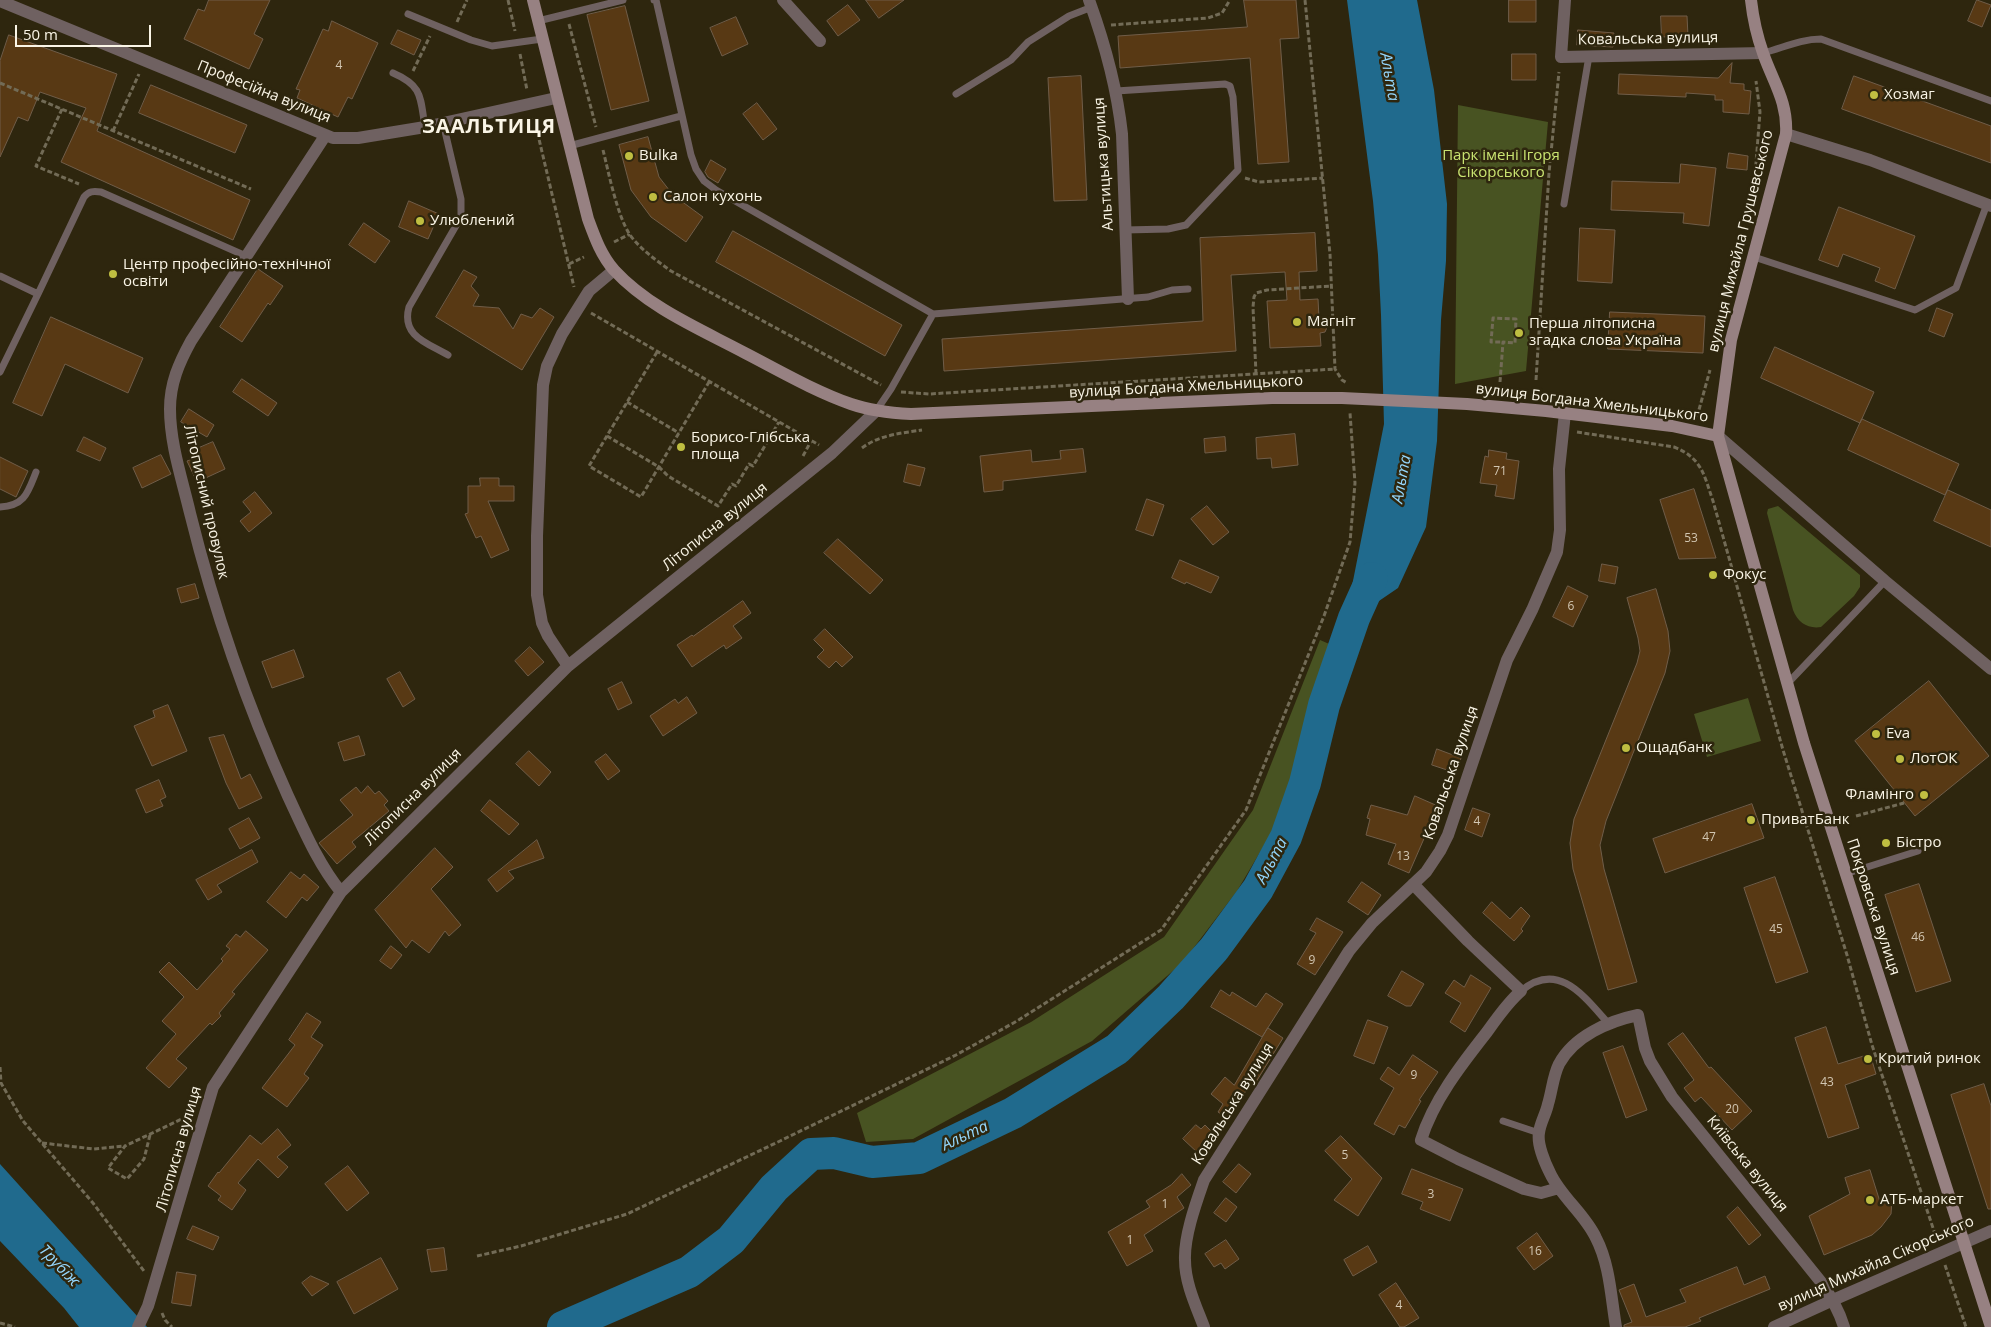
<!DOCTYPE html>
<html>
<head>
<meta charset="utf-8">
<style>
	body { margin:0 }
	#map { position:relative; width:1991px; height:1327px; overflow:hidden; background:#2e260e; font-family:"Open Sans",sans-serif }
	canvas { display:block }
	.scale { position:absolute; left:15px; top:25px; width:136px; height:22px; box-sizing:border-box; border:2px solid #faf5e6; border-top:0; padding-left:6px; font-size:15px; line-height:18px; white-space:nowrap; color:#faf5e6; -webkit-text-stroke:4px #2e260e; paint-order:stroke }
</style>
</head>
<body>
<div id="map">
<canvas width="1991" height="1327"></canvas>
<div class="scale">50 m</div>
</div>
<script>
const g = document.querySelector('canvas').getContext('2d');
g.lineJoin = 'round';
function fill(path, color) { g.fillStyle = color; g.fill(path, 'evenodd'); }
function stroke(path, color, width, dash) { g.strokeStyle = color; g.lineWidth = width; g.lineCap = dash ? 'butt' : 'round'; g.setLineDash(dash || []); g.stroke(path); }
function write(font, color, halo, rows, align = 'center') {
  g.font = font + ' "Open Sans",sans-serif'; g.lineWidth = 5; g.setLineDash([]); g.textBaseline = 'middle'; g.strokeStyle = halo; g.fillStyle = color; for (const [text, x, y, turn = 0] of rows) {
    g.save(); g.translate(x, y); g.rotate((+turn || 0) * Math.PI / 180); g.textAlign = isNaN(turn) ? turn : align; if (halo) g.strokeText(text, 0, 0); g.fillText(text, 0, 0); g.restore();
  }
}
fill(new Path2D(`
	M1458 105 1548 122 1526 371 1455 384Z
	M1778 506 1860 575V587L1854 596 1821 627C1808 629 1798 623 1793 610L1767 513 1768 509Z
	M1320 640 1334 646 1313 707 1282 815 1237 891 1182 963 1092 1041 913 1139 866 1142 857 1113 1031 1022 1164 937 1253 810Z
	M1748 698 1761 741 1707 757 1694 714Z`), '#485322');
fill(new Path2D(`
	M1347 0H1417L1434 90 1447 204 1446 261 1441 320 1437 441 1426 527 1398 588 1354 618 1351 591 1384 424 1381 315 1378 255 1373 201Z
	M0 1164 147 1327H79L64 1308 0 1241Z`), '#206a8d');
stroke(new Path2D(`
	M563 1327 689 1272 731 1240 774 1188 811 1154 834 1153 872 1162 919 1158 1013 1113 1117 1049 1171 997 1214 949 1258 889 1286 837 1305 783 1324 705 1354 618 1372 578`), '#206a8d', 32);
const building = new Path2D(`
	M209 0H270L254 34 263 39 249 69 184 39 198 9 204 11Z
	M866 0H904L879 18Z
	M1244 0H1296L1299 38 1280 39 1289 162 1258 164 1250 58 1120 68 1118 36 1247 27Z
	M1509 0H1536V22H1509Z
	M1977 0 1991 5 1982 27 1968 21Z
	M848 5 860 20 838 36 827 21Z
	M625 6 649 101 611 110 587 15Z
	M1661 16H1687L1688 36 1662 37Z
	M736 17 748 44 722 56 710 28Z
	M332 21 378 43 352 99 348 97 338 117 297 98 300 90 296 89 323 29 328 31Z
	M398 30 421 40 414 55 391 44Z
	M1578 30 1614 33 1613 47 1577 45Z
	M9 35 117 74 97 131 250 200 233 240 61 162 86 108 40 92 28 121 18 117 0 157V61Z
	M1512 54H1536V80H1512Z
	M1732 63 1730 83 1744 84V90L1751 91 1749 114 1723 112V100H1715V95L1686 93V97L1618 94 1619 74 1718 78Z
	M1081 76 1087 200 1054 201 1048 78Z
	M1854 76 1991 126V163L1842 109Z
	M151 85 247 125 235 153 139 113Z
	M757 103 777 129 763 140 743 114Z
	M648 137 659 177 673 195 703 217 686 242 651 217 631 190 619 145Z
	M1729 153 1748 156 1747 170 1727 168Z
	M711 160 726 169 718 183 708 177 705 172Z
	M1681 164 1716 168 1709 226 1683 223 1684 213 1611 210 1612 181 1679 183Z
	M409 201 439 214 428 239 399 227Z
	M1839 207 1915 236 1895 289 1875 281 1880 268 1843 254 1838 267 1819 260Z
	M364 223 390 241 375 263 349 245Z
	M1580 228 1615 230 1612 283 1578 281Z
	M733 231 902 325 885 356 716 262Z
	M1315 233 1317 271 1299 272 1300 300 1318 299 1319 318 1324 319 1328 325 1325 332 1320 333 1321 346 1270 348 1267 301 1287 300 1285 272 1231 275 1236 351 944 371 942 339 1203 321 1200 238Z
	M258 269 283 286 270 305 268 303 242 342 220 327Z
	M464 270 477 277 471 286 479 295 473 306 499 308 513 329 521 314 532 318 540 308 554 317 522 370 436 317Z
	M1937 308 1953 314 1944 337 1929 331Z
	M1610 312 1705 316 1703 353 1608 349Z
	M51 317 143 358 128 393 65 364 42 416 13 403Z
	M1775 347 1874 392 1860 423 1761 378Z
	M242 379 277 403 268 416 233 392Z
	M189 409 214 425 207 437 181 422Z
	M1862 419 1959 464 1945 495 1848 450Z
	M1295 434 1298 465 1272 468 1271 458 1257 459 1256 438Z
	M84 437 106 448 100 461 77 451Z
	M1225 437 1226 451 1205 453 1204 439Z
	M213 442 225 469 197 482 187 461 195 458 192 451Z
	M1083 449 1086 472 1003 481V490L984 492 980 456 1031 450 1032 462 1061 459 1060 451Z
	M1489 450 1507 453 1506 459 1519 461 1514 499 1495 496 1497 485 1480 483 1485 456 1488 457Z
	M161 455 171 474 142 488 133 468Z
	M0 457 28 471 16 497 0 489Z
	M908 464 925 468 920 486 904 482Z
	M480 478H499V486H514V501H488L509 550 491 558 481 536 476 538 465 514 468 513V486H480Z
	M1694 489 1716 558 1679 559 1660 500Z
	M1948 490 1991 510V547L1934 521Z
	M255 492 272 513 249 532 240 521 251 512 243 502Z
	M1147 499 1164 505 1153 536 1136 530Z
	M1207 506 1229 532 1213 545 1191 519Z
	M838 539 883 580 870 594 824 553Z
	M1180 560 1219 577 1211 593 1186 582 1185 584 1172 578Z
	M1602 564 1618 567 1615 584 1599 581Z
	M195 584 199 598 181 603 177 589Z
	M1568 586 1588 596 1573 627 1553 617Z
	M1656 589 1668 631 1670 651 1665 673 1606 821 1600 845 1604 869 1637 982 1608 990 1573 869 1570 843 1574 819 1637 663 1640 651 1638 638 1627 598Z
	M743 601 751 613 733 626 742 638 726 649 724 645 692 667 677 645 692 635 693 636Z
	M825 629 853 657 842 667 836 661 829 668 817 657 824 650 814 640Z
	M530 647 544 662 528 676 515 661Z
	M294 650 304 677 272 688 262 662Z
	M400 672 415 699 403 707 387 679Z
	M1929 681 1989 756 1915 816 1855 741Z
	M622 682 632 703 618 710 608 689Z
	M687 697 697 713 663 736 650 716 675 699 678 703Z
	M168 705 187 751 152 766 134 726 155 717 153 711Z
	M224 735 241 779 250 774 262 798 239 809 226 783 209 738Z
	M359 736 365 755 344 761 338 743Z
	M1437 749 1461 758 1456 773 1432 765Z
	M529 751 551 772 539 786 516 764Z
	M606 754 620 771 608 780 595 762Z
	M159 780 166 797 160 800 163 806 146 813 136 790Z
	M368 786 375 794 379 791 388 801 384 805 389 811 352 842 356 847 337 864 319 843 353 815 340 800 356 787 361 793Z
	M1415 796 1440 807 1428 835 1426 834 1409 873 1388 864 1396 844 1366 835 1370 819 1367 818 1371 805 1407 815Z
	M490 800 519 824 509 835 481 811Z
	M1752 804 1764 838 1665 873 1653 839Z
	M1473 808 1490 814 1482 837 1465 830Z
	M249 818 260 838 240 849 229 829Z
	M537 840 544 858 508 871 514 878 497 892 488 880Z
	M435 848 453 867 431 889 461 925 449 936 445 931 429 953 412 940 406 948 375 910Z
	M252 850 258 862 217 885 222 892 208 900 196 880Z
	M291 872 300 879 304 874 319 887 307 901 302 897 286 918 267 902Z
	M1775 877 1808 972 1776 983 1744 888Z
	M1362 882 1381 895 1368 915 1348 902Z
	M1919 884 1951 981 1916 992 1885 895Z
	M1492 902 1510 919 1521 907 1530 916 1521 929 1523 931 1514 941 1483 913Z
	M1317 918 1343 932 1315 975 1297 964 1316 933 1310 930Z
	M246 931 268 950 232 992 235 994 219 1013 221 1016 212 1025 210 1023 176 1059 187 1068 169 1088 146 1068 176 1034 162 1021 184 997 159 972 169 962 197 990 223 961 221 959 230 949 226 946 236 934 240 937Z
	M391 946 402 955 391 969 380 961Z
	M1402 971 1424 984 1411 1006H1406L1388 996Z
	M1471 975 1491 988 1465 1032 1450 1022 1461 1003 1445 993 1454 980 1464 987Z
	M1221 990 1230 996 1232 992 1256 1007 1266 993 1283 1004 1262 1037 1211 1007Z
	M307 1013 321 1022 311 1037 323 1045 304 1074 309 1078 287 1107 262 1088 295 1045 289 1040Z
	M1368 1020 1388 1027 1374 1064 1354 1056Z
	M1826 1027 1838 1064 1870 1054 1876 1074 1845 1085 1859 1128 1828 1138 1795 1038Z
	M1268 1028 1283 1038 1256 1082 1255 1081 1224 1116 1218 1112 1223 1104 1211 1094 1225 1077 1234 1085Z
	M1683 1033 1709 1068 1711 1067 1752 1111 1732 1130 1701 1097 1695 1102 1684 1088 1694 1080 1668 1044Z
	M1623 1046 1647 1110 1626 1118 1603 1053Z
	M1413 1055 1438 1072 1419 1100 1421 1101 1405 1128 1399 1125 1394 1135 1374 1124 1394 1088 1380 1079 1388 1067 1399 1075Z
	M1984 1084 1991 1106V1209H1988L1951 1095Z
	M1196 1125 1201 1129 1205 1125 1216 1136 1199 1154 1183 1139Z
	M278 1129 291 1145 277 1157 288 1167 278 1178 258 1159 238 1183 246 1190 232 1210 218 1200 221 1196 208 1186 218 1172 219 1173 250 1135 261 1144Z
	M1341 1136 1382 1178 1358 1216 1334 1200 1352 1179 1325 1151Z
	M1239 1164 1251 1174 1236 1193 1223 1182Z
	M348 1166 369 1193 347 1211 325 1184Z
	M1412 1169 1463 1189 1450 1221 1420 1209 1423 1202 1402 1194Z
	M1870 1170 1881 1205 1892 1200 1891 1214 1881 1227 1872 1235 1824 1255 1809 1216 1850 1194 1845 1178Z
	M1182 1174 1191 1185 1177 1197 1184 1208 1144 1235 1153 1251 1127 1266 1108 1232 1150 1207 1146 1201 1171 1185Z
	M1226 1198 1237 1207 1226 1222 1214 1213Z
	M1738 1207 1761 1235 1749 1245 1727 1217Z
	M193 1226 219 1237 213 1250 187 1239Z
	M1537 1233 1553 1256 1534 1270 1517 1248Z
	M1226 1240 1239 1259 1225 1269 1221 1263 1214 1267 1205 1254Z
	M1368 1246 1377 1262 1353 1276 1344 1260Z
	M444 1248 447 1270 431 1272 427 1250Z
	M381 1258 398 1289 354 1314 337 1282Z
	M1737 1267 1744 1285 1765 1276 1770 1289 1699 1318 1701 1321 1685 1327H1624V1325L1632 1322 1619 1290 1634 1284 1646 1317 1686 1302 1680 1290Z
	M177 1272 196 1275 191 1306 172 1303Z
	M311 1276 329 1284 312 1296 302 1283Z
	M1396 1283 1419 1318 1404 1327H1400L1379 1295Z`);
fill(building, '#583914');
stroke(building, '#705d49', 1);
stroke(new Path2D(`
	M508 0 515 31
	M1305 0 1330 254 1335 369 1342 380 1347 383
	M457 22 467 0
	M569 24 596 127
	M1111 25 1208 18 1222 13 1230 0
	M520 54 527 90
	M413 71 430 36
	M0 83 251 189
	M62 109 36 166 79 184
	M534 118 574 287
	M113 131 139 74
	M603 150C609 174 617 215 630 235 641 250 656 260 671 271L881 385
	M1245 178 1259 182 1323 178
	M1754 189 1760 112 1756 81
	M614 242 630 234
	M569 264 584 257
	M591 313 819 445
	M657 352 589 466 641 497 709 382
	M1256 374 1253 307 1254 297 1256 293 1267 290 1331 286
	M1536 380 1549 173 1559 72
	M1500 382 1503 342 1515 343 1516 319 1493 318 1491 342H1503
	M901 392 929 394 1335 369
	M627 402 679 433
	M1697 417 1710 370
	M1577 432 1674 447C1702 458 1704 475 1713 501L1783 750 1847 955 1872 1045 1937 1240
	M607 436 659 467 668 476 718 506 732 484 736 486 749 464 753 466 779 422
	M862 448C879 435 902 433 922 430
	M803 456 811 441
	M1856 816 1904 803
	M0 1067 1 1083 23 1121 93 1203 144 1271
	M150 1135 144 1159 127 1179 108 1168 125 1146 188 1116
	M42 1143 94 1149 125 1146
	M477 1256 521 1246 627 1214 780 1141 956 1055 1017 1021 1161 930 1246 810 1324 616 1350 542 1355 483 1350 413
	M1945 1265 1966 1327
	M162 1313 165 1320 172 1327
	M0 1323 15 1327`), '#726b56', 3, [5, 2.5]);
stroke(new Path2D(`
	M654 0H656L691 155 696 169 704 181 716 190 933 314 1148 297 1172 290 1188 289
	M408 14 471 40 492 46 542 39
	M538 21 623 0
	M1763 53C1783 48 1800 39 1821 39L1991 101
	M393 73C423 86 420 97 425 127
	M1116 91 1225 84 1230 86 1233 97 1238 170 1186 225 1168 229 1125 230
	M956 94 1011 60 1028 42 1069 16 1092 7
	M443 123 461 199V217L409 307C401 336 427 343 448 355
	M569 146 681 116
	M1564 204 1589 56
	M1754 257 1915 310 1956 288 1987 204
	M0 276 38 294 0 372
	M38 294 84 197C89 191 93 191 101 192L246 256
	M876 411 891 389 933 314
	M0 507C25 506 28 492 36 472
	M1787 684 1885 581
	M1845 874 1918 851
	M1521 991C1558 960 1584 996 1608 1023
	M1503 1121 1539 1133`), '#6f6161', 7);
stroke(new Path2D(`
	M783 0 820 41
	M1089 0C1105 44 1117 88 1122 134L1128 299
	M1565 0 1561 57 1763 53
	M0 1 333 138H358L425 127 556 98
	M1786 134 1870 160 1991 206
	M325 136 191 341C179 363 170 383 170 409 170 444 182 479 190 513 214 610 247 705 288 796 303 828 318 864 341 892
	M1718 436 1885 581 1991 669
	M568 666 548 636 542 623 537 595V536L543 385 547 366 562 334 589 291 614 270
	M1413 884 1468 941 1521 991C1508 1002 1497 1018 1487 1032 1461 1065 1433 1101 1421 1140L1458 1159 1524 1189 1541 1193 1559 1188
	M138 1327 148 1306 213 1087 341 892 568 666 832 453 876 411
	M1204 1327C1196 1306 1185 1283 1185 1260 1184 1236 1196 1203 1204 1180L1349 951 1372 923 1426 872 1440 851 1448 835 1507 660 1532 610 1557 552 1560 530 1559 469 1565 413
	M1616 1327C1611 1298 1610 1265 1596 1238 1585 1214 1561 1197 1550 1173 1545 1163 1537 1144 1539 1133 1540 1123 1546 1114 1548 1104 1552 1091 1553 1076 1559 1064 1574 1036 1609 1021 1638 1015L1645 1048 1650 1061 1672 1097 1821 1282C1831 1297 1839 1310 1844 1327
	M1774 1327 1833 1300 1991 1231`), '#6f6161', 12);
stroke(new Path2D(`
	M533 0 588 219C595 238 601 255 614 270 649 308 700 329 745 353 780 371 814 391 851 404 871 411 891 413 911 414L1272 398H1342L1467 404 1546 411 1672 426 1718 436
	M1751 0C1753 18 1757 36 1763 53 1773 82 1788 102 1786 134L1731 340 1718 436 1804 743 1991 1327`), '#978182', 12);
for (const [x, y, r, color] of [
	[1874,95,5,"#bfbe41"],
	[629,156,5,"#bfbe41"],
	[653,197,5,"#bfbe41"],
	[420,221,5,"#bfbe41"],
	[113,274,5,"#bfbe41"],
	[1297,322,5,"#bfbe41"],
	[1519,333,5,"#bfbe41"],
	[681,447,5,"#bfbe41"],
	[1713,575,5,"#bfbe41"],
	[1876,734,5,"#bfbe41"],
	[1626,748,5,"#bfbe41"],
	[1900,759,5,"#bfbe41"],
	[1924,795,5,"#bfbe41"],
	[1751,820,5,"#bfbe41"],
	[1886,843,5,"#bfbe41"],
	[1868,1059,5,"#bfbe41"],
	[1870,1200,5,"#bfbe41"]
]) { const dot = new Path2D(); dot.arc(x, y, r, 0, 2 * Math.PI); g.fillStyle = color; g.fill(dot); stroke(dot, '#2e260e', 2); }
write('12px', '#d2c6b2', null, [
	["4",339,66],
	["71",1500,472],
	["53",1691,539],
	["6",1571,607],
	["4",1477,822],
	["47",1709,838],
	["13",1403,857],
	["45",1776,930],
	["46",1918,938],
	["9",1312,961],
	["9",1414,1076],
	["43",1827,1083],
	["20",1732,1110],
	["5",1345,1156],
	["3",1431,1195],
	["1",1165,1205],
	["1",1130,1241],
	["16",1535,1252],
	["4",1399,1306]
]);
write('15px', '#faf5e6', '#2e260e', [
	["Ковальська вулиця",1648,39,-1],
	["Професійна вулиця",264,92,22],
	["Альтицька вулиця",1104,164,-94],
	["вулиця Михайла Грушевського",1741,241,-76],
	["вулиця Богдана Хмельницького",1186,387,-3],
	["вулиця Богдана Хмельницького",1592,403,7],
	["Літописний провулок",206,502,77],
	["Літописна вулиця",715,527,-39],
	["Ковальська вулиця",1451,773,-71],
	["Літописна вулиця",413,797,-45],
	["Покровська вулиця",1873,907,72],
	["Ковальська вулиця",1233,1104,-58],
	["Літописна вулиця",179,1149,-74],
	["Київська вулиця",1747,1164,51],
	["вулиця Михайла Сікорського",1876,1264,-24]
]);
write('15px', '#faf5e6', '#2e260e', [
	["Хозмаг",1884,95],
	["Bulka",639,156],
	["Салон кухонь",663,197],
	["Улюблений",430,221],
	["Центр професійно-технічної",123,265],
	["освіти",123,282],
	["Магніт",1307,322],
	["Перша літописна",1529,324],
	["згадка слова Україна",1529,341],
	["Борисо-Глібська",691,438],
	["площа",691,455],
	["Фокус",1723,575],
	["Eva",1886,734],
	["Ощадбанк",1636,748],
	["ЛотОК",1910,759],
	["Фламінго",1914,795,"right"],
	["ПриватБанк",1761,820],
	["Бістро",1896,843],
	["Критий ринок",1878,1059],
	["АТБ-маркет",1880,1200]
], 'left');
write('15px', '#c9e371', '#2e260e', [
	["Парк імені Ігоря",1501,156],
	["Сікорського",1501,173]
]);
write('italic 16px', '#94d6fc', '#2e260e', [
	["Альта",1389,77,80],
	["Альта",1402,479,-80],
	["Альта",1272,861,-62],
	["Альта",965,1136,-25],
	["Трубіж",59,1266,46]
]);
g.letterSpacing = '1px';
write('bold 20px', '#faf5e6', '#2e260e', [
	["ЗААЛЬТИЦЯ",489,127]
]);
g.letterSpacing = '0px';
</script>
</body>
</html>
